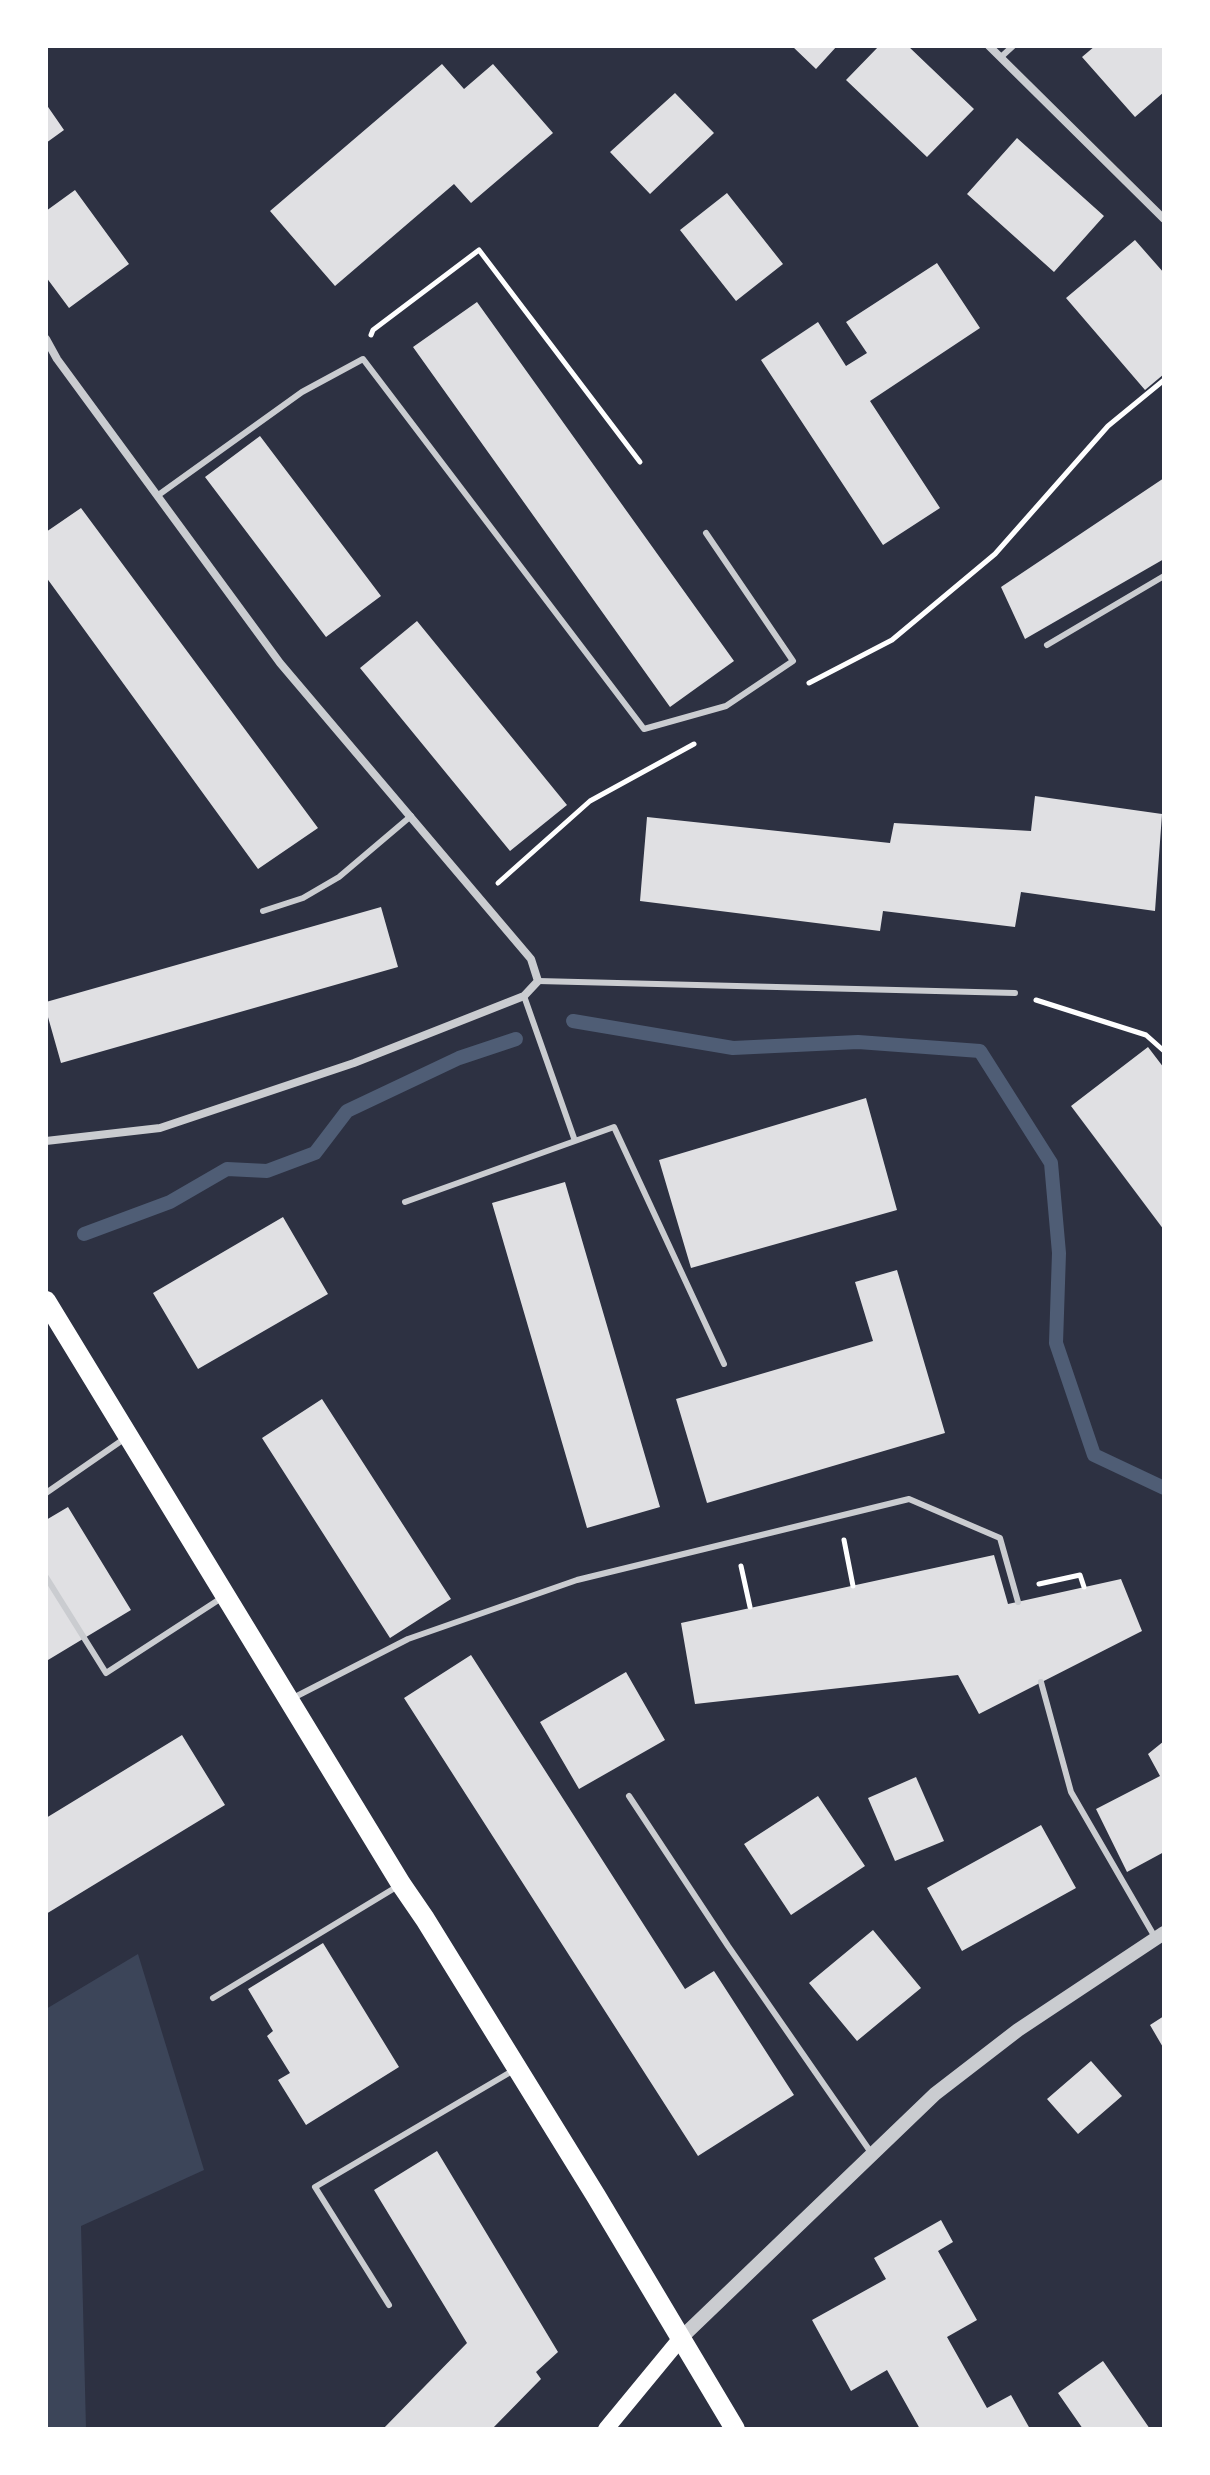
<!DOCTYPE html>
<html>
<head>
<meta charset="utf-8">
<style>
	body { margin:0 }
	#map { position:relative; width:1210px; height:2475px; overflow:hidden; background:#2d3142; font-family:"DM Sans",sans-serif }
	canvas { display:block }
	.frame { position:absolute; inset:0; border:48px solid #fff; pointer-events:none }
</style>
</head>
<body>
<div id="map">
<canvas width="1210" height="2475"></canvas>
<div class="frame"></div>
</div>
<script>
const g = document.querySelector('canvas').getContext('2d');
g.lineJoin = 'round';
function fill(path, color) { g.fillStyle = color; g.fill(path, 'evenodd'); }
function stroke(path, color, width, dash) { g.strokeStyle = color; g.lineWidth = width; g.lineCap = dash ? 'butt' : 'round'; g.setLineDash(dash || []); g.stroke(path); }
fill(new Path2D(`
	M138 1954 204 2170 81 2226 86 2429H46V2009Z`), '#3c4559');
stroke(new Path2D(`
	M573 1021 733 1048 858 1042 980 1051 1051 1163 1059 1253 1056 1343 1094 1455 1164 1488
	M84 1234 170 1202 227 1169 267 1171 315 1153 347 1111 459 1058 516 1039`), '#4f5d75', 14);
fill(new Path2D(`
	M792 46H837L816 69Z
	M879 46H908L974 109 927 157 846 80Z
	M1095 46H1164V92L1135 117 1082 57Z
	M442 64 464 89 493 64 553 133 471 203 454 184 335 286 270 211Z
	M675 93 714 133 650 194 610 152Z
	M46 104 64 130 46 143Z
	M1017 138 1104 216 1054 272 967 194Z
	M75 190 129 264 69 308 46 277V211Z
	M727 193 783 264 736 301 680 230Z
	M1135 240 1164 273V374L1145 390 1066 298Z
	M937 263 980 328 870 401 940 508 883 545 761 360 818 322 846 366 867 353 846 322Z
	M477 302 734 661 670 707 413 347Z
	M260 436 381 596 326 637 205 477Z
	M1164 478V559L1025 639 1001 587Z
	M81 508 318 828 258 869 46 577V532Z
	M417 621 567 805 510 851 360 668Z
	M1035 796 1162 814 1155 911 1021 892 1015 927 883 911 880 931 640 901 647 817 890 843 894 823 1031 831Z
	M381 907 398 967 61 1063 46 1010V1002Z
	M1148 1047 1164 1068V1230L1071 1106Z
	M866 1098 897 1210 691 1268 659 1160Z
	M565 1182 660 1507 587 1528 492 1203Z
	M283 1217 328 1294 198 1369 153 1293Z
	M897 1270 945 1433 707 1503 676 1399 873 1341 855 1282Z
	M322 1399 451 1599 390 1638 262 1438Z
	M68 1507 131 1610 48 1660 46 1657V1520Z
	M994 1555 1008 1604 1121 1579 1142 1631 979 1714 958 1675 695 1704 681 1623Z
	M471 1655 685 1989 714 1971 794 2095 698 2156 404 1698Z
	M626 1672 665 1740 579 1789 540 1722Z
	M182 1735 225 1805 46 1914V1818Z
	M1164 1741V1852L1127 1872 1096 1809 1160 1776 1148 1754Z
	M916 1777 944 1841 895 1861 868 1798Z
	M818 1796 865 1866 791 1915 744 1844Z
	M1041 1825 1076 1888 962 1951 927 1888Z
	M873 1930 921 1988 857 2041 809 1983Z
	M323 1943 399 2067 306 2125 278 2080 290 2073 267 2036 273 2031 248 1989Z
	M1164 2016V2049L1150 2025Z
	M1091 2061 1122 2096 1078 2134 1047 2099Z
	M437 2151 558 2352 536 2372 541 2379 492 2429H383L467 2343 374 2190Z
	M941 2220 953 2242 938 2251 977 2320 947 2337 987 2408 1011 2395 1030 2429H920L887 2370 851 2391 812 2320 886 2279 874 2258Z
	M1103 2361 1150 2429H1083L1058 2393Z`), '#e0e0e3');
stroke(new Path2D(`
	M371 335 373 330 479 250 640 462
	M809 683 892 640 995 554 1108 426 1164 380
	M498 883 590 801 694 744
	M1036 1000 1146 1035 1164 1051
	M844 1540 853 1586
	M741 1566 750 1607
	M1039 1584 1080 1575 1084 1587`), '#fff', 5);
stroke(new Path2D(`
	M1001 57 1013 46
	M157 496 302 392 363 359 644 729 726 706 793 661 706 533
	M1047 645 1164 576
	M263 911 303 898 339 877 411 816
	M538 981 1015 993
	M524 996 575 1141
	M405 1202 614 1127 724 1364
	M46 1493 124 1439
	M46 1577 106 1673 223 1597
	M1041 1682 1071 1792 1156 1939
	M293 1698 408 1639 577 1580 909 1499 1000 1538 1018 1602
	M629 1796 728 1946 872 2154
	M213 1998 398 1886
	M389 2305 315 2187 514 2070`), '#caccd0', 6);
stroke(new Path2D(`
	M989 46 1164 219
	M46 339 57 359 280 663 531 959 538 981 524 996 354 1063 160 1128 46 1141`), '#caccd0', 8);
stroke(new Path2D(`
	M681 2338 935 2094 1018 2030 1164 1933`), '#caccd0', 14);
stroke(new Path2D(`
	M606 2429 681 2338`), '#fff', 16);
stroke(new Path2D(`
	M46 1301 401 1884 425 1919 596 2196 735 2429`), '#fff', 20);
</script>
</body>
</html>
